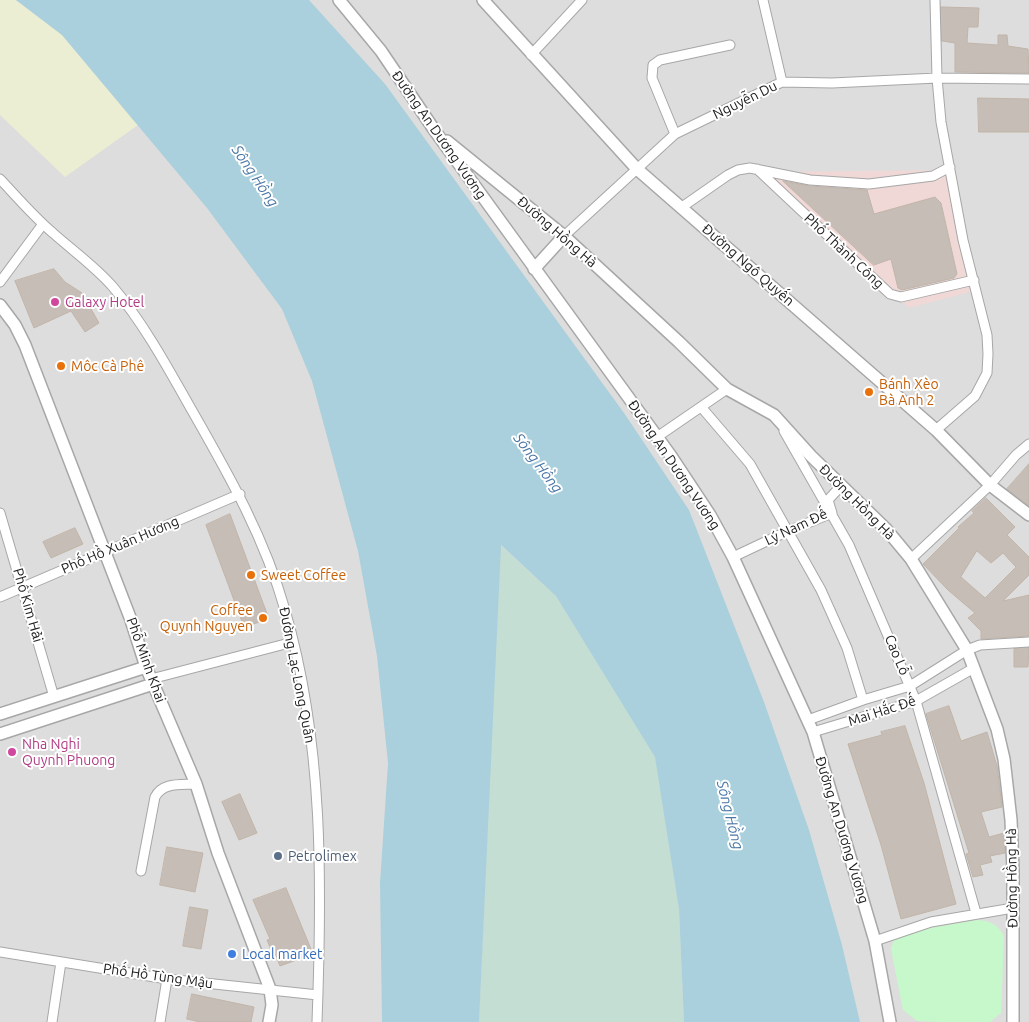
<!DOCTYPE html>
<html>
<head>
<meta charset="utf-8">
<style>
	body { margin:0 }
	canvas { display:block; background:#f0ede7 }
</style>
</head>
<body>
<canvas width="1029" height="1022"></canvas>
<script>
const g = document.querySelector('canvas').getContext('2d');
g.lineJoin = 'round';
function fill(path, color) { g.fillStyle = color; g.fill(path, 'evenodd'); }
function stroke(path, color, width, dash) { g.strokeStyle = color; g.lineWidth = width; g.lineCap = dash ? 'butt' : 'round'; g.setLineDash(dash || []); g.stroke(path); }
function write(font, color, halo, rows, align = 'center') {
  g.font = font + ' Ubuntu,sans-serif'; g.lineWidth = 4; g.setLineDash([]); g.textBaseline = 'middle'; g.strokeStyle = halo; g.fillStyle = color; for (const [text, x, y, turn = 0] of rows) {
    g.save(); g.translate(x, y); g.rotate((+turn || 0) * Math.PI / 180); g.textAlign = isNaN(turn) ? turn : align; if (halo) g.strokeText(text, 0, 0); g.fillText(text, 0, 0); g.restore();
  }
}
fill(new Path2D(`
	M0 0H1029V1022H0Z`), '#dedddd');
fill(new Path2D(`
	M953 170 977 290 909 308 765 172Z`), '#f0d8d7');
fill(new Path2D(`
	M0 0H16L62 35 138 125 65 177 0 115Z`), '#eceed3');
fill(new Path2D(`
	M500 545 556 596 656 757 679 909 684 1022H479Z`), '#c4ded3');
fill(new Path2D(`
	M976 920C990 921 997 923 1004 936L1001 1013 990 1022H939L917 1021 903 1010 891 949 894 940 902 933Z`), '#c6f8cb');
fill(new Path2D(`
	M16 0H309L385 84 624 413 689 510 764 702 809 830 842 945 860 1022H684L679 909 655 757 556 596 501 545 479 1022H382L380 883 388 763 377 656 358 551 312 381 282 309 207 208 62 35Z`), '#a9d0dc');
const building = new Path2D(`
	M941 7 979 8 978 27H968L967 43 998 45V35H1007L1008 46 1028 49 1029 73 955 72V43L942 41Z
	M978 98 1029 99V132H979Z
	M783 181 810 186 867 190 874 214 935 197 941 203 957 274 954 278 902 290 898 288 891 259 874 265Z
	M54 269 65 282 82 293 99 323 85 332 71 311 34 328 15 281Z
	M1029 464V506L1007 489Z
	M986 498 1015 527 1007 535 1029 557V575L1003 601 1029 595V636L981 639V631L968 618 975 613 948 590 923 564 959 528 958 527 974 513 972 511ZM977 551 991 563 1003 553 1016 567 985 598 961 577Z
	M230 514 269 619 244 627 206 525Z
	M75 528 83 544 51 558 43 542Z
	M1029 648 1028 667H1014V649Z
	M949 706 961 741 987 732 997 766 1002 807 981 812 989 837 1004 833 1005 853 990 856 992 862 980 865 983 875 973 877 966 854 969 853 926 714Z
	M905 726 924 783 956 904 901 919 881 845 848 744 882 735 881 732Z
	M240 794 257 833 239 840 222 802Z
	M167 847 203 853 195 892 160 885Z
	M286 888 313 954 280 966 274 951 272 952 267 940 270 939 253 900Z
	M190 907 208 910 201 949 183 946Z
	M192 994 254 1007 251 1022H200L187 1019Z`);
fill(building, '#c5bdb6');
stroke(building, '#c2b5a9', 1);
const minor = new Path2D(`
	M763 0 782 82
	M935 0 937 78 941 122 963 240 987 335 988 354 987 373 975 396 936 430
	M531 55 582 0
	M675 134 652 78 653 65 660 60 730 45
	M757 169 890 294 901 297 974 280
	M0 179C17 197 34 217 53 233 72 250 96 267 113 287 145 325 169 370 194 414 230 477 265 539 285 610 324 743 322 884 317 1022
	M682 207 728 175 738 170 750 168 810 180 869 184 933 176 950 167
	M564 236 675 134 782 82 832 83 937 78 1029 79
	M0 282 43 224
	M702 408 750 464 821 590 847 648 863 700
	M784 431 849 545 916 701 976 913
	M657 437 727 389
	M0 513 54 697
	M733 557 786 532 832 513 828 500 841 486
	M911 559 990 485 1016 455 1029 444
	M0 597 240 494
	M151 679 293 642
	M808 720 863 700 910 686 967 650 980 645 1029 642
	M813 732 916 701 974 668
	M141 871 155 797C163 782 180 785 196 784
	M875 941 931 922 1013 908
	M0 952 167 979 318 995
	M52 1022 61 962
	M160 1022 167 979`);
const tertiary = new Path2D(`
	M339 0 381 51 435 131 671 456 710 515 733 557 813 732 875 941 890 1022
	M483 0 637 169 936 430 990 485 1029 515
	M447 141 564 236 679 342 727 389 774 415 811 456 886 529 911 559 967 650 997 729 1004 759 1011 820 1013 871V1022
	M534 269 564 236
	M0 305 15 325 25 345 131 620 146 667 196 784 218 853 270 989 272 1005 269 1022
	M0 714 146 667
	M0 734 153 684`);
stroke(minor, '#a7a7a7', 11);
stroke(tertiary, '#a7a7a7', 14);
stroke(minor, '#fff', 9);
stroke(tertiary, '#fff', 11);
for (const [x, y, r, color] of [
	[55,302,5,"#d1479c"],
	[61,366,5,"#e8710a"],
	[869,392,5,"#e8710a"],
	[251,575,5,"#e8710a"],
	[263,618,5,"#e8710a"],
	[12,752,5,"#d1479c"],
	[278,856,5,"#5c6f8a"],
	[232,954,5,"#3f7fe0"]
]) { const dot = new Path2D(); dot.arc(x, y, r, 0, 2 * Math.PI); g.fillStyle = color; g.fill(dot); stroke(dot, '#fff', 2); }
write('14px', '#202020', '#fff', [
	["Nguyễn Du",745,100,-26],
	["Đường An Dương Vương",439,135,55],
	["Đường Hồng Hà",557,232,41],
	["Phố Thành Công",844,251,43],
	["Đường Ngô Quyến",748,265,41],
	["Đường An Dương Vương",674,465,56],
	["Đường Hồng Hà",857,502,45],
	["Lý Nam Đế",796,527,-25],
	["Phố Hồ Xuân Hương",120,545,-23],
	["Phố Kim Hải",28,605,74],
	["Cao Lỗ",897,655,67],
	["Phỗ Minh Khai",146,660,70],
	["Đường Lạc Long Quân",297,675,79],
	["Mai Hắc Đế",882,711,-18],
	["Đường An Dương Vương",842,830,73],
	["Đường Hồng Hà",1012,878,-91],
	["Phố Hồ Tùng Mậu",158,976,8]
]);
write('14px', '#b23c85', '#fff', [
	["Galaxy Hotel",65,302],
	["Nha Nghi",22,744],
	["Quynh Phuong",22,760]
], 'left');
write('14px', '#c56008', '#fff', [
	["Môc Cà Phê",71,366],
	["Bánh Xèo",879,384],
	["Bà Anh 2",879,400],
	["Sweet Coffee",261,575],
	["Coffee",253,610,"right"],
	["Quynh Nguyen",253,626,"right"]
], 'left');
write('14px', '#4e5e75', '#fff', [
	["Petrolimex",288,856]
], 'left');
write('14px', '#366cbe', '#fff', [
	["Local market",242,954]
], 'left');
write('italic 15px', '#4b77a6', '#fff', [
	["Sông Hồng",255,176,56],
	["Sông Hồng",538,463,53],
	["Sông Hồng",730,815,76]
]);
</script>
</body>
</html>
